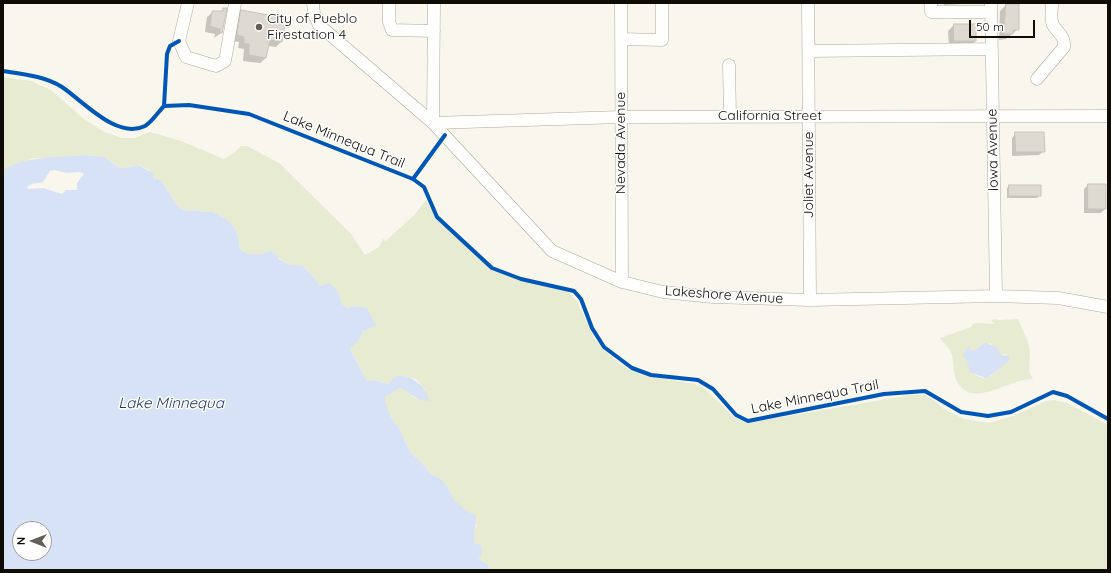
<!DOCTYPE html>
<html>
<head>
<meta charset="utf-8">
<style>
	body { margin:0 }
	#map { position:relative; width:1111px; height:573px; overflow:hidden; background:#f9f6ee; font-family:Quicksand,sans-serif }
	canvas { display:block }
	.frame { position:absolute; inset:0; border:4px solid #0f0c05; pointer-events:none }
	.north { position:absolute; left:12px; top:521px; width:40px; height:40px; box-sizing:border-box; background:#fff; border:1px solid #9f9e9b; border-radius:50%; rotate:270deg; font-size:11px; font-weight:700; line-height:16px; text-align:center; color:#0f0c05 }
	.north::after { content:''; display:block; margin:auto; width:14px; height:18px; background:#615e57; clip-path:polygon(50% 0,100% 100%,50% 72%,0 100%) }
	.scale { position:absolute; left:969px; top:20px; width:66px; height:18px; box-sizing:border-box; border:2px solid #0f0c05; border-top:0; padding-left:5px; font-size:12px; line-height:14px; white-space:nowrap; color:#0f0c05; -webkit-text-stroke:3px #fff; paint-order:stroke }
</style>
</head>
<body>
<div id="map">
<canvas width="1111" height="573"></canvas>
<div class="frame"></div>
<div class="north">N</div>
<div class="scale">50 m</div>
</div>
<script>
const g = document.querySelector('canvas').getContext('2d');
g.lineJoin = 'round';
function fill(path, color) { g.fillStyle = color; g.fill(path, 'evenodd'); }
function stroke(path, color, width, dash) { g.strokeStyle = color; g.lineWidth = width; g.lineCap = dash ? 'butt' : 'round'; g.setLineDash(dash || []); g.stroke(path); }
function write(font, color, halo, rows, align = 'center') {
  g.font = font + ' Quicksand,sans-serif'; g.lineWidth = 3; g.setLineDash([]); g.textBaseline = 'middle'; g.strokeStyle = halo; g.fillStyle = color; for (const [text, x, y, turn = 0] of rows) {
    g.save(); g.translate(x, y); g.rotate((+turn || 0) * Math.PI / 180); g.textAlign = isNaN(turn) ? turn : align; if (halo) g.strokeText(text, 0, 0); g.fillText(text, 0, 0); g.restore();
  }
}
fill(new Path2D(`
	M3 77 31 81 51 90 85 120 105 132 122 138H135L149 132 161 135 181 141 224 159 234 153 241 146H247L279 163 351 234 365 255 379 247 383 239 386 241 414 215 426 200 438 221 490 267 514 278 568 292 577 301 595 340 618 363 630 370 648 376 695 384 706 390 735 418 748 423 910 395H924L933 399 942 408 964 419 989 423 1013 416 1046 401 1054 400 1067 403 1108 425V570H490L488 565 479 559 473 535 477 525 454 500 448 487 441 479 431 474 420 461 410 452 400 430 391 417 384 402 385 397 400 388 407 391 416 399 426 391 416 379 402 376 395 377 389 384 375 380 367 381 350 349 359 340 363 331 366 328 356 306 347 308 321 286 303 266 288 264 269 251 260 254 247 255 240 249 237 231 228 220 213 212 184 210 177 206 161 180 153 178 149 170 138 165 124 168 117 167 105 157 84 155 59 158H34L3 170Z
	M994 319 1000 320 1018 319 1028 342 1030 352 1029 371 1033 379C1010 378 974 409 958 383 952 374 955 360 950 350 947 346 943 342 940 338L971 327 974 323 995 324 991 321ZM990 343 1001 355 1007 354C994 389 965 384 968 347L971 350H975Z`), '#e6ebd1');
fill(new Path2D(`
	M84 155 105 157 117 167 124 168 138 165 153 173V178L161 180 177 206 184 210 213 212 228 220 237 231 240 249 247 254H260L269 251 275 253 279 259 288 264 303 266 321 286 329 283C338 289 339 293 341 303L347 308 356 306 367 308 376 326 363 331 359 340 350 349 367 381 374 380 389 384C390 382 393 378 395 377 408 371 429 388 429 401 414 400 412 393 400 388L385 397V402L391 417 400 430 410 452 420 461 431 474 441 479 448 487 454 500 464 509 476 516C477 526 472 534 475 544L481 545 482 552 479 559 488 565 490 570H3V170C28 155 57 158 84 155ZM54 170 66 173 81 172 84 174 77 183V190H66L62 194 43 188 28 189 27 187 32 184 43 182 50 171ZM20 529H44V553H20Z
	M985 343 997 347 1001 355 1009 356V361C1000 366 996 374 986 378L970 372 967 360 963 355 968 346 971 350H975Z`), '#d8e2f6');
fill(new Path2D(`
	M944 3H963V4L944 5Z
	M1006 5 1018 29 1006 39 999 40 1000 11Z
	M224 9 221 33 214 38 215 34 205 32 207 17 213 12H220Z
	M242 12 277 17 279 16 285 20 281 42 276 47 268 46 266 58 260 63 243 61 244 49 238 48 239 42 232 41 236 17Z
	M954 25 975 41 970 47H949L948 31Z
	M1016 133 1044 151 1039 155 1012 156V138Z
	M1088 185 1105 209 1101 213H1084V189Z
	M1010 186 1040 195 1037 198H1007V188Z`), '#0003');
const building = new Path2D(`
	M1006 4H1019V30H1013V34H1004Z
	M223 8H227L222 33H220V29L210 26 212 11H223Z
	M241 10 279 17V15L286 19 282 42 270 40 266 58 249 55V44L244 43V37L237 35Z
	M954 24H976V41H954Z
	M1015 132H1044L1045 152H1016Z
	M1088 184H1106V209H1088Z
	M1009 185H1041V196H1009Z`);
fill(building, '#dedad1');
stroke(building, '#c7c4bc', 1);
const minor = new Path2D(`
	M188 3 179 41 186 57 216 66 225 61 235 3
	M313 3 314 14 319 25 433 123 552 251 622 282 663 292 713 297 810 300 996 296 1058 298 1108 307
	M389 3V22L392 30 434 31
	M434 3 433 123 621 117 1108 116
	M621 3 622 282
	M808 3 810 300
	M931 3V12H991
	M991 3 996 296
	M621 39 662 40V3
	M809 51 992 49
	M729 65 730 116
	M1037 79 1064 47C1065 35 1058 34 1053 25 1050 19 1052 10 1052 3`);
stroke(minor, '#adaaa2', 13);
stroke(minor, '#fefefc', 12);
stroke(new Path2D(`
	M3 71C22 74 45 76 62 87 83 101 117 140 145 126 152 122 159 111 164 106L189 105 249 114 413 179 424 187 437 217 492 268 521 279 574 291 581 299 592 328 604 347 632 368 651 375 698 380 713 389 736 415 748 421 884 394 925 391 961 412 988 416 1011 412 1053 392 1067 396 1108 419
	M164 106 167 54 170 46 179 41
	M413 179 445 135`), '#0057b8', 4);
for (const [x, y, r, color] of [
	[259,27,4,"#615e57"]
]) { const dot = new Path2D(); dot.arc(x, y, r, 0, 2 * Math.PI); g.fillStyle = color; g.fill(dot); stroke(dot, '#fff', 1.5); }
write('14px', '#0f0c05', '#fff', [
	["City of Pueblo",267,19],
	["Firestation 4",267,35]
], 'left');
write('14px', '#0f0c05', '#fff', [
	["California Street",770,116],
	["Lake Minnequa Trail",344,140,22],
	["Nevada Avenue",621,143,-90],
	["Iowa Avenue",993,150,-91],
	["Joliet Avenue",809,175,-90],
	["Lakeshore Avenue",724,295,4],
	["Lake Minnequa Trail",815,397,-11]
]);
write('italic 15px', '#233a6a', '#fff', [
	["Lake Minnequa",171,403]
]);
</script>
</body>
</html>
